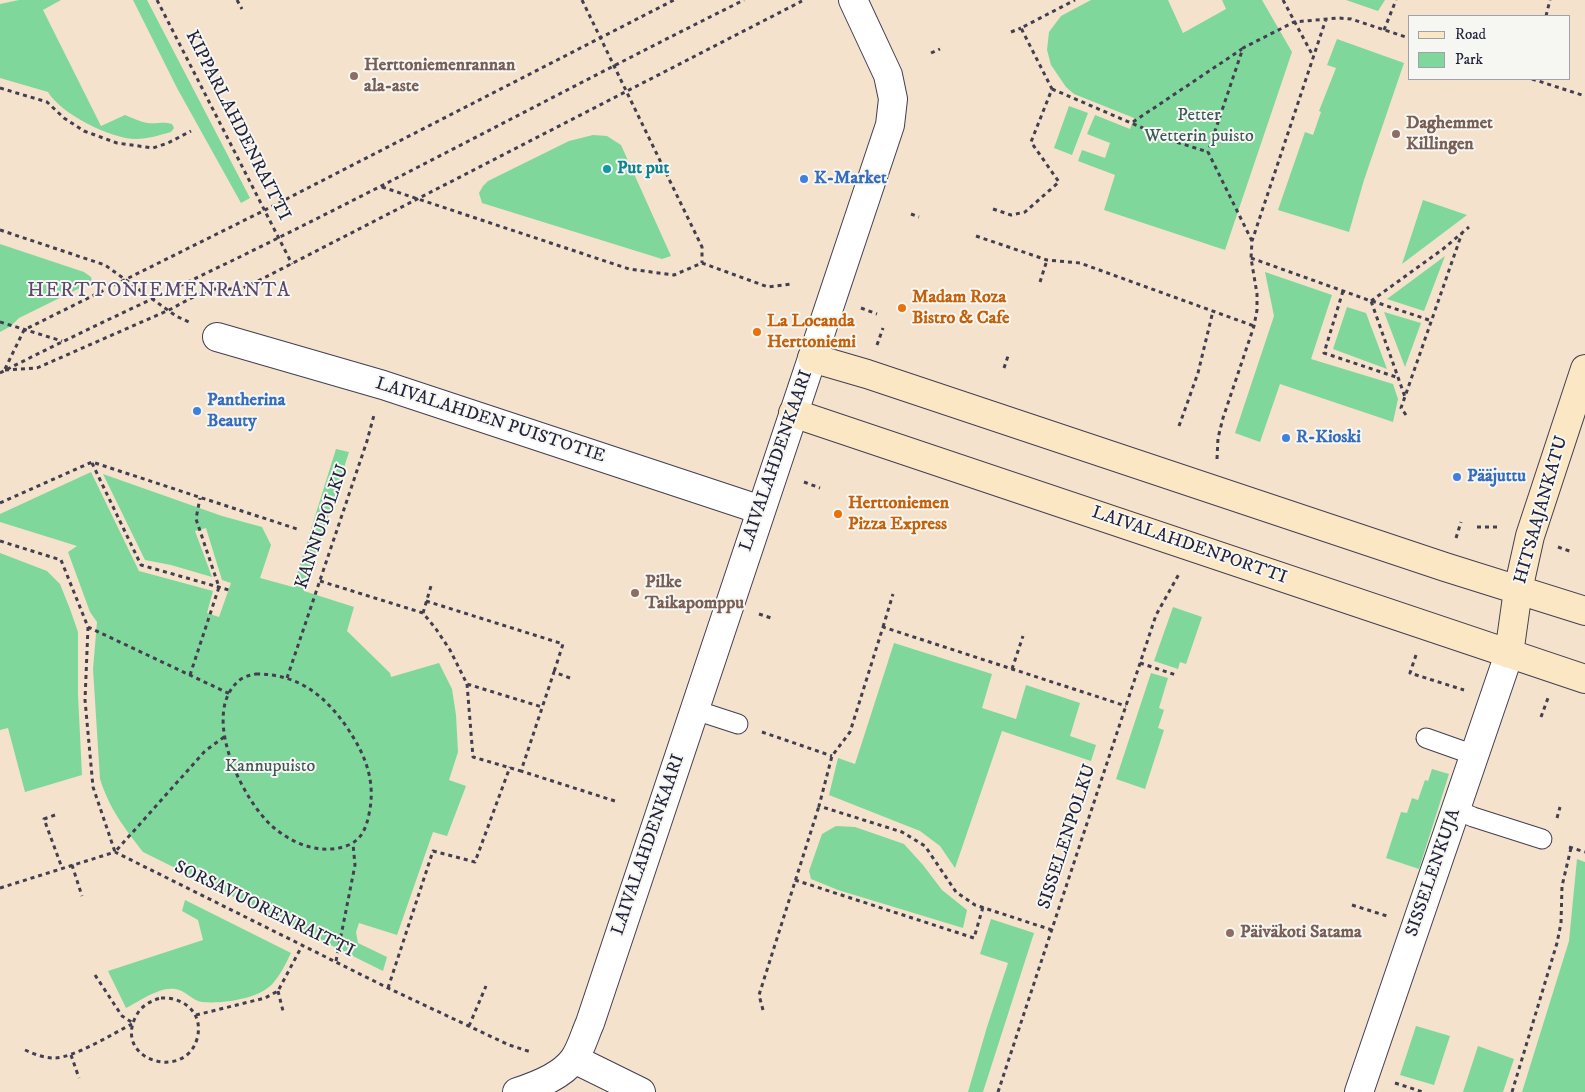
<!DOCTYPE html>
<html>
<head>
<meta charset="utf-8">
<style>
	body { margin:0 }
	#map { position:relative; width:1585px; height:1092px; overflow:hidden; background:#f4e2cc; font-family:"IM FELL DW Pica",serif }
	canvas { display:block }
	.legend { position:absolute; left:1408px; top:15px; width:162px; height:65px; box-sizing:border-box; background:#f6f6f2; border:1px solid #a1a1a9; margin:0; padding:6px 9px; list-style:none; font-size:15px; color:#22223b }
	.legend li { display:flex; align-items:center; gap:10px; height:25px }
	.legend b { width:25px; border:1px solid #a1a1a9 }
</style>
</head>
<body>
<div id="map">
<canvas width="1585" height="1092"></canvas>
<ul class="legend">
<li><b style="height:6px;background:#fbe7c3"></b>Road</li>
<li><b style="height:14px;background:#7fd79c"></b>Park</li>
</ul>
</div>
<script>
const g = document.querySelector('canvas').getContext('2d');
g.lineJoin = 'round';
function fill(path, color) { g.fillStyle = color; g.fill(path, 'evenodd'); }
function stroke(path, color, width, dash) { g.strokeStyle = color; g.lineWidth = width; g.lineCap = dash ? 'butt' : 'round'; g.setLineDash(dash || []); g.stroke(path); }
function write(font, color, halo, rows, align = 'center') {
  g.font = font + ' "IM FELL DW Pica",serif'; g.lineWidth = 4; g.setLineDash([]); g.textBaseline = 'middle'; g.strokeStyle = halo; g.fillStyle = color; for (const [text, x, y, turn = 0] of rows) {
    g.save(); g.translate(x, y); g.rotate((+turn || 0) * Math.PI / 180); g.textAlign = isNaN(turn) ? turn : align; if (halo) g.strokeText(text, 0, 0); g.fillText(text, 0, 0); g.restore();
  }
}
fill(new Path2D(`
	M19 0H61L43 10 101 126 125 115C133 118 140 122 148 123 157 124 164 121 172 124L174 128 171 132C160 135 148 139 136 139 111 139 61 114 48 92L0 78V4Z
	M133 0H147L250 198 241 203 177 88Z
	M1091 0H1168L1183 33 1226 9 1222 0H1262L1292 52 1225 250 1104 210 1115 175 1078 161 1082 150 1105 158 1110 143 1087 134 1095 115 1130 129 1134 118 1074 94 1066 87 1051 65 1047 50 1049 32 1061 16Z
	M1346 0H1385L1378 11Z
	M1337 39 1404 63 1364 180 1349 232 1278 210 1305 132 1313 135 1321 112 1319 111 1336 68 1327 65Z
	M1069 106 1088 113 1072 155 1054 148Z
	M593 135 607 136 621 145 671 256 662 259 482 203 479 193 483 186 488 181 569 141Z
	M1423 200 1467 215 1402 264Z
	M0 244 84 272 91 277 92 282 19 318 11 326 0 332Z
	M1445 256 1424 311 1387 299Z
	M1265 272 1332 295 1311 359 1393 384 1398 399 1393 422 1280 384 1260 442 1235 433 1274 316Z
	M1347 307 1366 313 1387 369 1333 349Z
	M1384 312 1421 323 1405 367Z
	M336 449 349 452 304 591 354 607 347 631 390 673 391 677 439 663 452 689 456 715 458 752 449 780 466 786 447 836 433 832 397 935 359 923 356 932 358 943 387 957 383 971 143 852C124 827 110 810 100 779L93 669 97 622 90 612 68 552 77 546 0 522V514L91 472 139 571 213 591 207 613 219 617 231 583 222 580 206 528 195 531 212 577 171 565 145 560 103 474 222 516 262 527 271 545 260 578 293 587Z
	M0 553 47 571 60 584 70 609 78 632V695L82 775 25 792 8 728 0 730Z
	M1173 607 1202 617 1186 664 1180 662 1178 669 1154 661Z
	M894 643 992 674 982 708 1016 719 1026 685 1080 703 1070 736 1096 745 1091 761 1002 731 955 868 940 846 920 831 829 795 838 758 855 764Z
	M1151 673 1168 678 1159 708 1164 710 1158 728 1164 730 1145 789 1116 779Z
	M1432 769 1449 774 1419 869 1386 858 1401 812 1407 813 1412 798 1418 800 1425 780 1428 781Z
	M836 826 855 827 904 844 923 865 942 890 967 910 963 928 838 890 811 879 809 871 822 834Z
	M1577 859 1585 862V1092H1522L1569 941Z
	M185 900 291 953C286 963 281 974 274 982 261 999 222 1004 202 1002 193 1001 185 990 175 989 160 986 138 1002 126 1008L108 971 203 940 198 920 182 911Z
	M991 919 1034 933 983 1092H968L987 1027 1008 963 980 954Z
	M1416 1026 1450 1036 1434 1085 1400 1075Z
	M1478 1046 1514 1059 1503 1092H1463Z`), '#7fd79c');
const lane = new Path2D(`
	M695 710 738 724
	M1426 738 1474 755
	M1455 809 1473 817 1542 839`);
const street = new Path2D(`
	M217 337 383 385 761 510
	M574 1059 641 1092
	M517 1092C536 1086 562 1076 574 1059 581 1049 585 1034 590 1023L890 125 893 99 888 75 853 0
	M1359 1092 1509 654`);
const secondary = new Path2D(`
	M812 358 867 374 1445 567 1585 611
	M793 413 1585 679
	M1509 654 1518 590 1530 536 1585 369`);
stroke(lane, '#423f51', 21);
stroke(street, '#423f51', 30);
stroke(secondary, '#423f51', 30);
stroke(new Path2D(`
	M157 0 292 264
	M237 0 242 9
	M582 0 702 247V263
	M1283 0 1313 56
	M1546 16 1550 0
	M1384 30 1396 0
	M1011 32 1021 28
	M931 53 940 49
	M1532 79 1585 96
	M0 88 47 102 64 118 84 131 117 143 153 148 168 143 191 131
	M1052 89 1173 141 1208 152
	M1133 122 1242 49
	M382 187 629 269 674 275 702 263 768 287 791 284
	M993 209 1011 215 1025 212 1059 182 1031 142 1052 89 1021 28 1075 0
	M911 214 919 217
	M0 230 105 265 176 316 191 323
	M976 236 1047 260 1080 263 1254 326
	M1252 241 1208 152 1243 48 1294 22 1338 18 1351 19 1409 38
	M1251 258 1371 301 1405 397
	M1040 282 1047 260
	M1343 291 1324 353 1399 378
	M1371 301 1443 249 1469 227
	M1372 301 1432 321
	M861 308 877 314
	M0 322 62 341
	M877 345 883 328
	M1004 368 1008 356
	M5 369 24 330 265 210 674 0
	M5 370 37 368 169 310 195 296 214 289H241L256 282 802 1
	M0 373C93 325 189 283 282 236 437 159 589 77 744 0
	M1406 415 1401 408 1462 233
	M1179 426 1198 373 1213 311
	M1217 459 1218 438 1223 418 1254 326 1257 310V294L1251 258 1252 241 1326 19
	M92 463 141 565 229 590
	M804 482 820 488
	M0 503 92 462 297 529
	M1477 527H1501
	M1456 538 1461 522
	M0 541 61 560 88 627 230 694
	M1558 547 1572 552
	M320 581 423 613 436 629 450 650 467 684 542 707
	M426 601 563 644 554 672
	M423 613 431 586
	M759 614 774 619
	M88 627 85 700 93 787 115 852 205 751 224 737
	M883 627 893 594
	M1416 655 1410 673 1464 690
	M1140 663 1176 675
	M1012 669 1023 636
	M256 674C298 674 325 695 348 729 366 756 376 782 369 814 366 829 361 841 346 846 320 855 293 844 273 827 242 800 198 711 241 679 246 676 251 675 256 674Z
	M190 675 219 587 196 519 200 498
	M287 678 367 441 374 415
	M570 678 554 672 521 771 618 802
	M467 684 473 757 521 771
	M1541 717 1548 698
	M762 732 832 756
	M55 815 44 819 62 868
	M1557 818 1560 807
	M1569 847 1585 852
	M72 865 82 896
	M795 880 974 938 983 907
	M0 888 115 852 388 988 509 1045 531 1052
	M1352 905 1387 916
	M1052 930 975 905 956 892 925 846 902 832 819 806 832 756 850 732 883 627 1126 706
	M336 961 355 865 353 844
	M95 975 122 1016 133 1023
	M388 988 433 851 475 862 510 767
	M278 991 283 1011
	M161 998C185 997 204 1014 197 1039 185 1081 115 1061 135 1018 140 1007 149 1001 161 998Z
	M763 1010 759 995 819 806
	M196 1015 265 998 278 991 303 944
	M469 1026 486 986
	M25 1050C34 1054 44 1058 54 1058 74 1058 114 1033 132 1024
	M71 1055 79 1078
	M1395 1083 1423 1092
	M998 1092 1156 615 1179 574
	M1512 1092 1557 943 1561 923 1562 886 1571 848`), '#423f51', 3, [4, 4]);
stroke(lane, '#fff', 19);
stroke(street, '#fff', 28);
stroke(secondary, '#fbe7c3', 28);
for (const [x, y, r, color] of [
	[354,76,5,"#8d6e63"],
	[1396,134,5,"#8d6e63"],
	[607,169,5,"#0f9aa8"],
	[804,179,5,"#3f7fe0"],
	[902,308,5,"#e8710a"],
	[757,332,5,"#e8710a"],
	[197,411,5,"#3f7fe0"],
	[1286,438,5,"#3f7fe0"],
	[1457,477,5,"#3f7fe0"],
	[838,514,5,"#e8710a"],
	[635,593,5,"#8d6e63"],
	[1230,933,5,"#8d6e63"]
]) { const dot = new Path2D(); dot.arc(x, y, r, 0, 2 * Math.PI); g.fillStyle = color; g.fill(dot); stroke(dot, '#f6f6f2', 2); }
write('bold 18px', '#785e54', '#f6f6f2', [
	["Herttoniemenrannan",364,66],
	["ala-aste",364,87],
	["Daghemmet",1406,124],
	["Killingen",1406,145],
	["Pilke",645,583],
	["Taikapomppu",645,604],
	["Päiväkoti Satama",1240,933]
], 'left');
write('18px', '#3e5858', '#f6f6f2', [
	["Petter",1199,116],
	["Wetterin puisto",1199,137],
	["Kannupuisto",270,767]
]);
write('18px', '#22223b', '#f6f6f2', [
	["KIPPARLAHDENRAITTI",237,126,63],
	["LAIVALAHDEN PUISTOTIE",490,421,18],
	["LAIVALAHDENKAARI",777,461,-71],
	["HITSAAJANKATU",1542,510,-74],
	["KANNUPOLKU",323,527,-71],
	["LAIVALAHDENPORTTI",1189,546,19],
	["SISSELENPOLKU",1068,837,-72],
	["LAIVALAHDENKAARI",649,845,-71],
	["SISSELENKUJA",1434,873,-71],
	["SORSAVUORENRAITTI",264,910,26]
]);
write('bold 18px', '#0d838f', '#f6f6f2', [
	["Put put",617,169]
], 'left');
write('bold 18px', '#366cbe', '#f6f6f2', [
	["K-Market",814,179],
	["Pantherina",207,401],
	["Beauty",207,422],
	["R-Kioski",1296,438],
	["Pääjuttu",1467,477]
], 'left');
write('bold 18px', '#c56008', '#f6f6f2', [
	["Madam Roza",912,298],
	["Bistro & Cafe",912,319],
	["La Locanda",767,322],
	["Herttoniemi",767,343],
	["Herttoniemen",848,504],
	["Pizza Express",848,525]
], 'left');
g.letterSpacing = '1px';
write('20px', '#5c486a', '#f6f6f2', [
	["HERTTONIEMENRANTA",159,292]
]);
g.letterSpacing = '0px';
</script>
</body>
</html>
